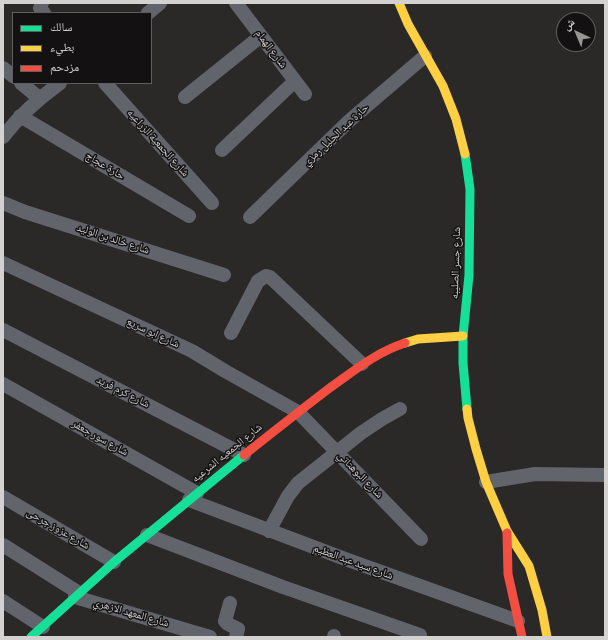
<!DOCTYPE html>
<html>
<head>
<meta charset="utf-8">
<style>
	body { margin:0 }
	#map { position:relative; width:608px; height:640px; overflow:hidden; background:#2a2928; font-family:Manrope,"Noto Naskh Arabic",sans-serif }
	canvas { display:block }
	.frame { position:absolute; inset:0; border:4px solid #d3d2d1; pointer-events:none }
	.legend { position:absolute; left:12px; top:12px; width:140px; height:72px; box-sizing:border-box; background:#131111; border:1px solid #605e5e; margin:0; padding:5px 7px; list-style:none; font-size:12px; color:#d3d2d1 }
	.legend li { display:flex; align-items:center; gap:8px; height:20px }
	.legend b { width:20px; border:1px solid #605e5e }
	.north { position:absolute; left:556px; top:12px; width:40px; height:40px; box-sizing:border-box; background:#131111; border:1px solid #605e5e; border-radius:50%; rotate:316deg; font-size:11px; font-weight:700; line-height:16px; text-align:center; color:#d3d2d1 }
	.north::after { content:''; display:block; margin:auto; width:14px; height:18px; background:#989796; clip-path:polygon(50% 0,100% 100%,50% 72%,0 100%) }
</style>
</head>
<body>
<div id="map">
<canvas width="608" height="640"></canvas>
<div class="frame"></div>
<ul class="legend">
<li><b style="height:5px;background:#16e098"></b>سالك</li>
<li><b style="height:5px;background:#ffcf43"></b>بطيء</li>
<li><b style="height:5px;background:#f24e42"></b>مزدحم</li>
</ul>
<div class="north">ش</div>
</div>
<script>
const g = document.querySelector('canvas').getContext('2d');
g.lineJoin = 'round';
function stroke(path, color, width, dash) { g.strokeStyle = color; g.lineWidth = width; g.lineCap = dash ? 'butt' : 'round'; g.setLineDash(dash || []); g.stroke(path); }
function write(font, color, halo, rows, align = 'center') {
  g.font = font + ' Manrope,"Noto Naskh Arabic",sans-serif'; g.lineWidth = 3; g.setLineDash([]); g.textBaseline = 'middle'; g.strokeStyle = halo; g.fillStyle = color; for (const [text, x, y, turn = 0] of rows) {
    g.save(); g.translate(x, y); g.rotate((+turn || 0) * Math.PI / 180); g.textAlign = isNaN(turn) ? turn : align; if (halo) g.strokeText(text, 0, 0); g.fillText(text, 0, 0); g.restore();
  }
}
stroke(new Path2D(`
	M42 3 40 8 44 13
	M236 3 305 94
	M148 13 160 3
	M3 68 13 76
	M21 83 39 98
	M105 83 212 203
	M185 97 261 36
	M20 116 189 216
	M3 137C19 116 38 99 60 83
	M222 150 295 81
	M3 203 25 212 224 275
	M250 217 349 121 425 56
	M3 263 192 351 225 371 298 412 421 539
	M3 330 244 455
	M231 333 258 281 266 276 270 277 362 364
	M3 384 197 493
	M486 482 535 474 605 475
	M3 497 114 562
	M189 500 348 560 518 621
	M269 531 288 496 298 483 361 433 382 419 400 409
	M147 535 283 587 420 635
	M3 545 79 593
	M75 597 210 637
	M3 601 43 627
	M230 603 225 621 228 624 238 629 236 637
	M334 637V636`), '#62646c', 14);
stroke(new Path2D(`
	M465 154 470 189 469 275 463 336V363L467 409
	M31 637 114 562 244 455`), '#16e098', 9);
stroke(new Path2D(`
	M399 3 408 24 443 86 456 119 465 154
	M405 343 418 339 463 336
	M467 409 468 418 476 449 486 482 507 531 529 566 542 610 547 637`), '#ffcf43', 9);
stroke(new Path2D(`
	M244 455C273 432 302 409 331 387 355 370 377 352 405 343
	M507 533 508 574 522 637`), '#f24e42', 9);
write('11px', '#d3d2d1', '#131111', [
	["شارع الهمام",271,49,53],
	["حارة عبد الجليل رمزي",336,135,-43],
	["شارع الجمعية الزراعيه",158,143,48],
	["حارة عجاج",105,166,31],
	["شارع خالد بن الوليد",113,239,18],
	["شارع جسر الصليبه",456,263,-88],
	["شارع ابو سريع",153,333,25],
	["شارع كرم فريد",123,392,27],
	["شارع سور جعفر",100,438,29],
	["شارع الجمعيه الشرعيه",227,453,-39],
	["شارع البوهتاتي",360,475,46],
	["شارع عزوز جرحى",58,529,30],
	["شارع سيد عبد العظيم",353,562,20],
	["شارع المعهد الازهري",131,613,16]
]);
</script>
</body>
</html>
